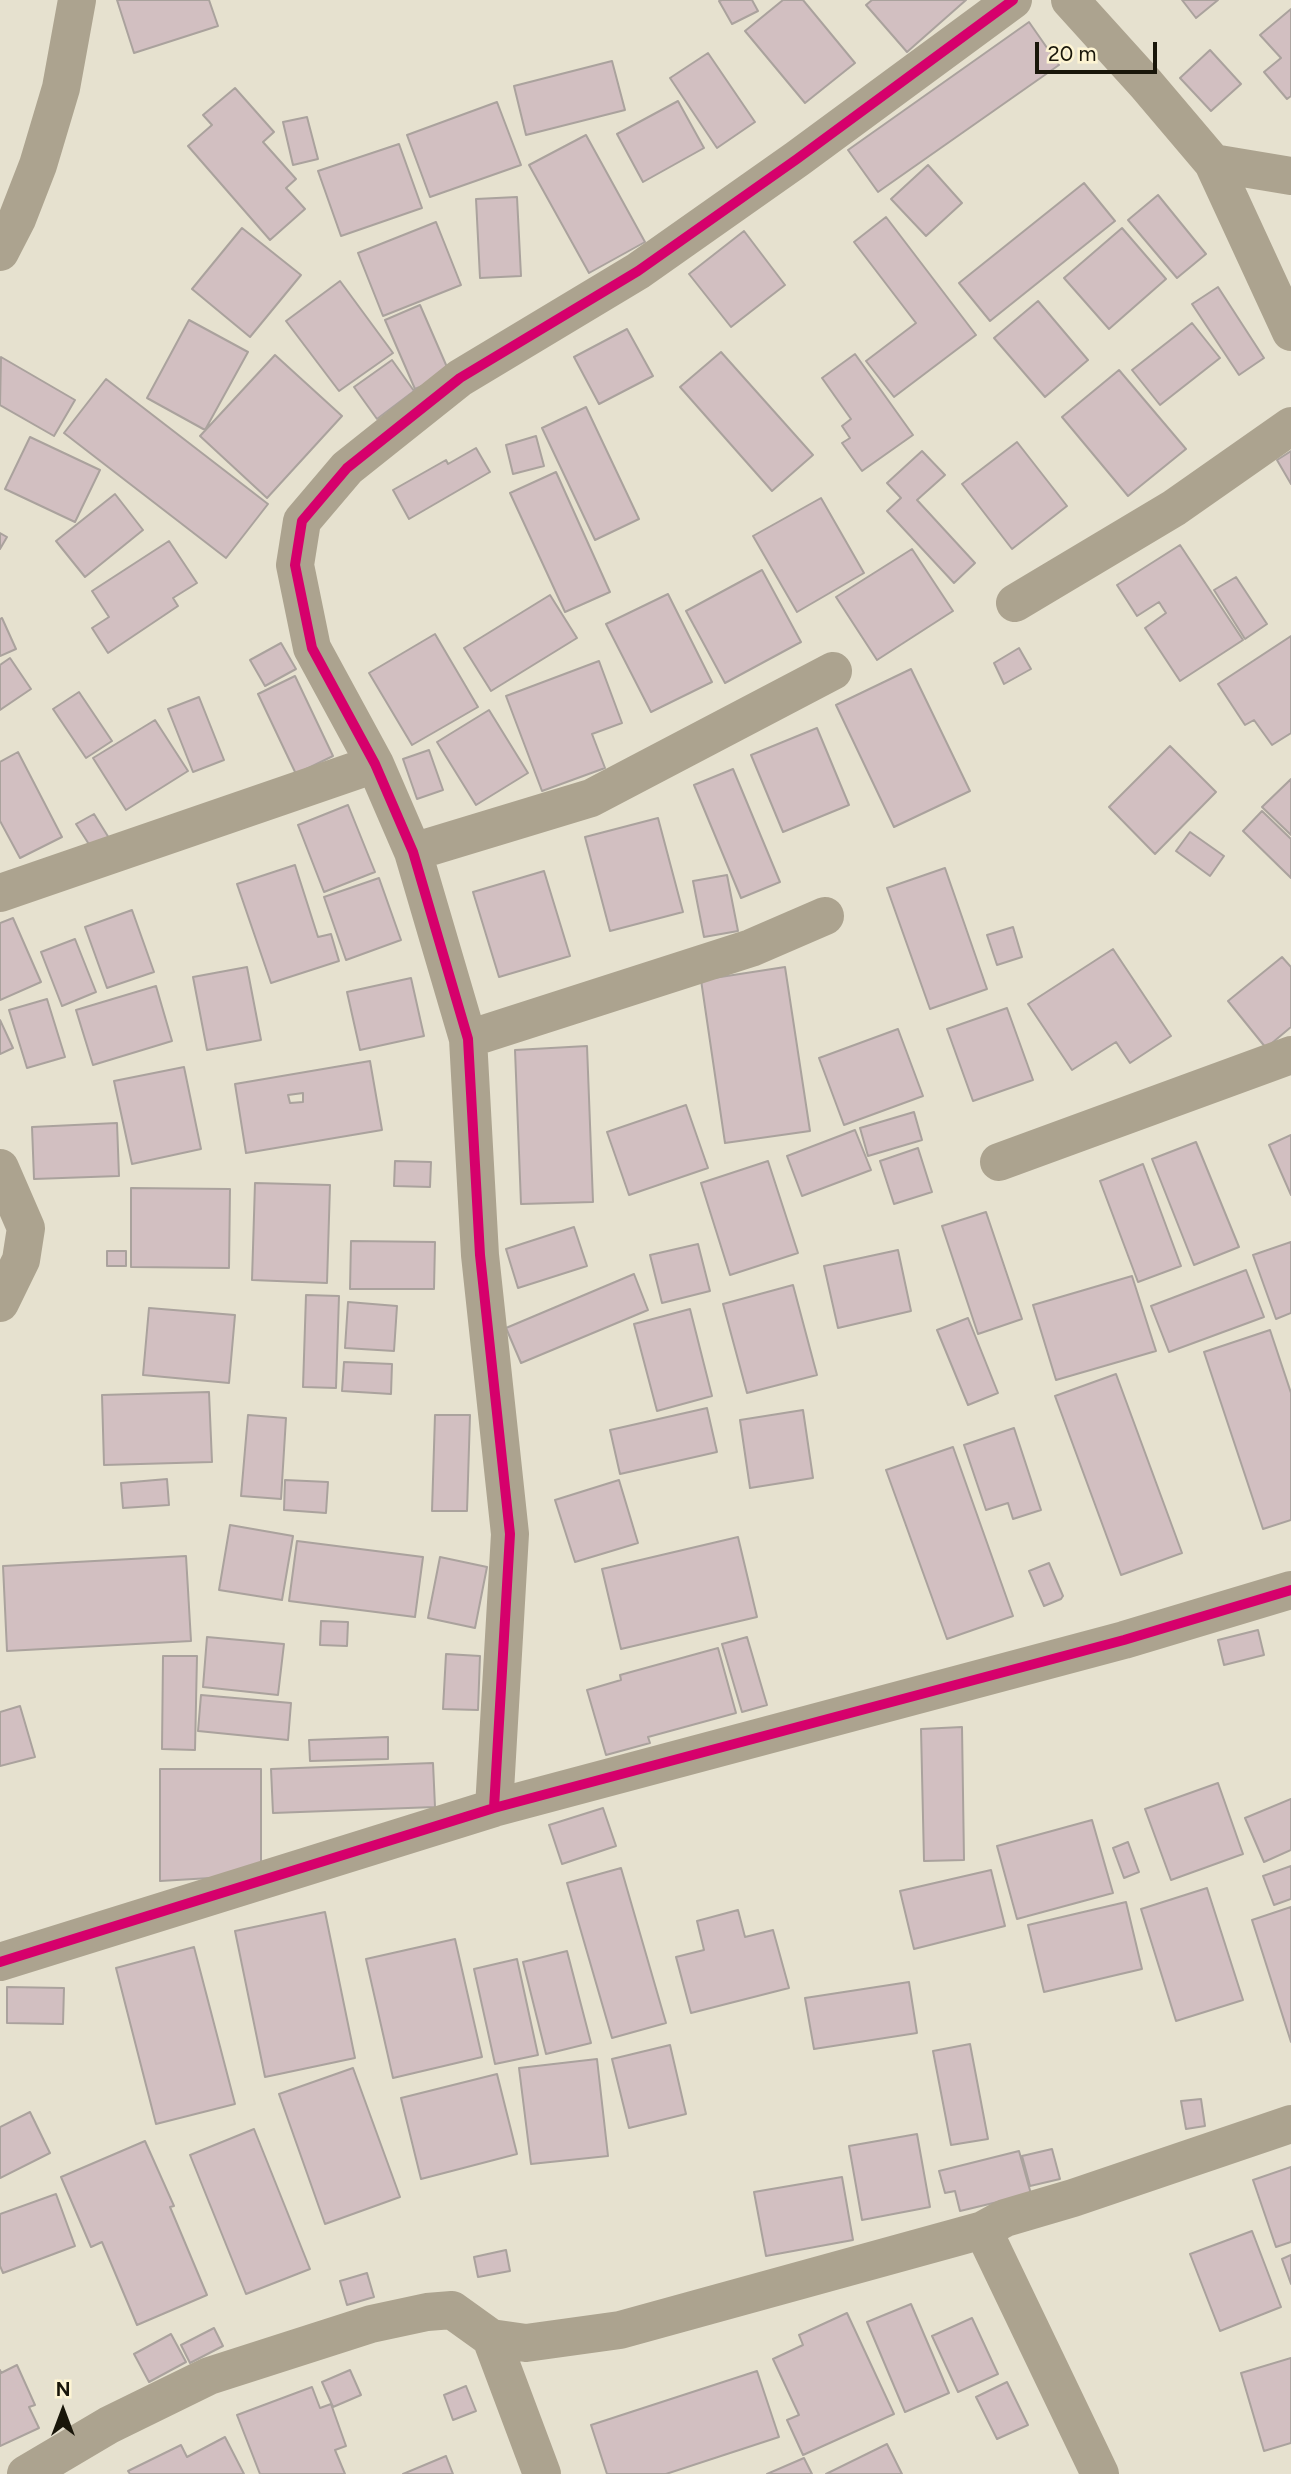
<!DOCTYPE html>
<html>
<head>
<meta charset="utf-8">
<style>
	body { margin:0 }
	#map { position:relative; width:1291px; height:2474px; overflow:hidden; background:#e6e1cf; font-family:Figtree,sans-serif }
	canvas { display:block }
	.north { position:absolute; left:28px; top:2376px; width:70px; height:70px; -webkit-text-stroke:5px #fdf4d3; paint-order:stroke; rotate:0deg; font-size:19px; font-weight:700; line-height:28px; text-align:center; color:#19160a }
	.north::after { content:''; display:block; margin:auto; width:24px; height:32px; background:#19160a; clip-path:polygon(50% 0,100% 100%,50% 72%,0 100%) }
	.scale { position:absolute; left:1035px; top:42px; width:122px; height:32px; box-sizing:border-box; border:4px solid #19160a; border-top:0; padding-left:9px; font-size:21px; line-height:24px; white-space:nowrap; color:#19160a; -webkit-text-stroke:5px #fdf4d3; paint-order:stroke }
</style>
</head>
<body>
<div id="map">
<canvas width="1291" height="2474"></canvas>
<div class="north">N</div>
<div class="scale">20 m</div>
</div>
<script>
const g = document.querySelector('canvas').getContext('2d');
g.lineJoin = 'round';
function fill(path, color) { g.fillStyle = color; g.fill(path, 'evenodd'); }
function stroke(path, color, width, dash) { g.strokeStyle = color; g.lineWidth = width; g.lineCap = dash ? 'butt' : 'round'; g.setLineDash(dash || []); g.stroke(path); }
const building = new Path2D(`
	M117 0H209L218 26 134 53Z
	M722 0H752L758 11 732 24 719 1Z
	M783 0H803L855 63 805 103 745 31Z
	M872 0H966L907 52 866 5Z
	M1182 0H1218L1196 18Z
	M1291 9V96L1287 99 1264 72 1281 58 1260 35Z
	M1029 22 1059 65 878 192 848 150Z
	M1210 50 1241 84 1211 111 1180 78Z
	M708 53 755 122 717 148 670 78Z
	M612 61 625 110 526 135 514 86Z
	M235 88 274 132 263 142 296 179 286 188 305 209 270 240 188 146 212 125 203 115Z
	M678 101 704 148 643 182 617 134Z
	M497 102 521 165 430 197 407 135Z
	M307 117 318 159 293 165 283 122Z
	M586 135 645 242 589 273 529 165Z
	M399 144 422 208 341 236 318 171Z
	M928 165 962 203 926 236 891 199Z
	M1084 183 1115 221 990 321 959 283Z
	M1158 195 1206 254 1177 278 1128 220Z
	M517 197 521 276 480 278 476 199Z
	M886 217 976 335 894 397 866 361 916 323 854 242Z
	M436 222 461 285 383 316 358 253Z
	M242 228 301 275 250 337 192 289Z
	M1122 228 1166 279 1109 329 1064 278Z
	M744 231 785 285 731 327 689 274Z
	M340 281 393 353 339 391 286 321Z
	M1218 287 1264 358 1239 375 1192 304Z
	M1038 301 1088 360 1045 397 994 338Z
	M420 305 450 374 415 389 385 320Z
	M189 320 248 352 205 430 147 398Z
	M1192 323 1220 358 1160 405 1132 370Z
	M627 329 653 376 599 404 574 357Z
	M721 352 813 455 772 491 680 387Z
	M855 354 913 435 862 471 842 443 850 438 842 426 851 419 822 378Z
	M275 355 342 416 267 498 200 436Z
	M1 357 75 400 54 436 0 405Z
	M392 360 414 391 377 419 354 387Z
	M1119 370 1186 449 1128 496 1062 417Z
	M106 379 268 504 226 558 64 433Z
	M586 407 639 519 595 540 542 428Z
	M536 436 544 466 513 474 506 445Z
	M30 437 100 470 75 522 5 489Z
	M1017 442 1067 506 1012 549 962 484Z
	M476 448 490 472 409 519 393 490 446 460 448 464Z
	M922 451 945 475 917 500 975 563 954 583 887 511 901 498 887 483Z
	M1291 451V484L1277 460Z
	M556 472 610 592 565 612 510 493Z
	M115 494 143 530 85 577 56 541Z
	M821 498 864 573 797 612 753 536Z
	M0 533 7 537 0 549Z
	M169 541 197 583 173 598 178 606 108 653 92 628 109 617 92 591Z
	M1180 545 1243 640 1180 681 1145 628 1166 613 1159 602 1137 616 1117 585Z
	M912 549 953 611 877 660 836 597Z
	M762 570 801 642 725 683 686 611Z
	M1236 577 1267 624 1245 639 1214 590Z
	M668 594 712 682 651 712 606 624Z
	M550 595 577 638 491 691 464 648Z
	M2 618 16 649 0 656V619Z
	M435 634 478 707 412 745 369 673Z
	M1291 636V733L1272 745 1254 720 1245 725 1218 684Z
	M281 643 296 669 265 686 250 660Z
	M1019 648 1031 669 1004 684 994 663Z
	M10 658 31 689 0 710V665Z
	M599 661 622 723 592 734 605 768 542 791 506 696Z
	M911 669 970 791 894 827 836 705Z
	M295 676 333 756 296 774 258 694Z
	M79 692 112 741 86 758 53 709Z
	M199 697 224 760 193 772 168 709Z
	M489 710 528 773 476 805 437 742Z
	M155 720 188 771 126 810 93 758Z
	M817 728 849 805 783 832 751 755Z
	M1170 746 1216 792 1155 854 1109 807Z
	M429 750 443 790 417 799 403 759Z
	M18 752 62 837 20 858 0 821V762Z
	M733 769 780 882 741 898 694 785Z
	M1291 779V835L1262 807Z
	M348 805 375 872 324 892 298 825Z
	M1262 811 1291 839V878L1243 831Z
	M94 814 109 838 92 849 76 824Z
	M658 818 683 912 610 931 585 837Z
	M1190 832 1224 856 1210 876 1176 851Z
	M295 865 318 937 331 934 339 961 271 983 237 884Z
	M945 868 987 989 930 1009 887 888Z
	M544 871 570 956 499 977 473 892Z
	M727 875 738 931 704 937 693 881Z
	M379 878 401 940 346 960 324 897Z
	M132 910 154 972 107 988 85 927Z
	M13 918 41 982 0 1000V923Z
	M1013 927 1022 957 997 965 987 935Z
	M75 939 96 992 62 1006 41 952Z
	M1113 949 1171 1036 1130 1063 1116 1042 1072 1070 1028 1004Z
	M1282 957 1291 967V1027L1266 1048 1228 1001Z
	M247 967 261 1040 207 1050 193 977Z
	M785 967 810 1131 725 1143 701 980Z
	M411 978 424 1036 360 1050 347 992Z
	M156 986 172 1041 93 1065 76 1010Z
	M47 999 65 1057 27 1068 9 1010Z
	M1007 1008 1033 1080 973 1101 947 1029Z
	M0 1020 13 1048 0 1054Z
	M898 1029 923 1096 844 1125 819 1058Z
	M587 1046 593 1202 521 1204 515 1050Z
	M370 1061 382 1130 246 1153 235 1084ZM303 1093V1102L290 1103 288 1095Z
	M184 1067 201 1149 132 1164 114 1081Z
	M686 1105 708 1168 629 1195 607 1132Z
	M914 1112 922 1140 868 1156 860 1128Z
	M117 1123 119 1176 34 1179 32 1127Z
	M855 1130 871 1170 802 1196 787 1156Z
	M1291 1135V1195L1269 1145Z
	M1196 1142 1239 1247 1194 1265 1152 1159Z
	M918 1148 932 1192 894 1204 880 1161Z
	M395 1161 431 1162 430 1187 394 1186Z
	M768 1161 798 1253 730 1275 701 1183Z
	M1143 1164 1181 1266 1138 1282 1100 1181Z
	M255 1183 330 1185 327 1283 252 1280Z
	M131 1188 230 1189 229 1268 131 1267Z
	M986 1212 1022 1319 978 1334 942 1226Z
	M574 1227 587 1266 518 1288 506 1249Z
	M351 1241 435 1242 434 1289H350Z
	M1291 1242V1313L1276 1319 1253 1255Z
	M698 1244 710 1291 662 1303 650 1255Z
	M898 1250 911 1311 838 1328 824 1266Z
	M107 1251H126V1266H107Z
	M1246 1270 1264 1317 1169 1352 1151 1306Z
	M634 1274 648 1310 521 1363 506 1328Z
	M1132 1276 1156 1351 1056 1380 1033 1305Z
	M793 1285 817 1375 747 1393 723 1304Z
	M306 1295 339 1296 336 1388 303 1387Z
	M348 1302 397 1306 394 1351 345 1348Z
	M149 1308 235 1315 229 1383 143 1375Z
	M690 1309 712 1396 657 1411 634 1324Z
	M968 1318 998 1393 968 1405 937 1330Z
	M1270 1330 1291 1393V1520L1263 1529 1204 1352Z
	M344 1362 392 1364 391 1394 342 1391Z
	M1116 1374 1182 1553 1121 1575 1055 1396Z
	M209 1392 212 1462 104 1465 102 1395Z
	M707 1408 717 1452 620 1474 610 1430Z
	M803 1410 813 1478 750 1488 740 1420Z
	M248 1415 286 1418 281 1499 241 1496Z
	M435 1415H470L467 1511H432Z
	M1014 1428 1041 1510 1013 1519 1008 1503 986 1510 964 1445Z
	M953 1447 1013 1616 947 1639 886 1470Z
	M167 1479 169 1505 123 1508 121 1483Z
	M285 1480 328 1482 326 1513 284 1510Z
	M619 1480 638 1543 575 1562 555 1500Z
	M230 1525 293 1536 282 1600 219 1590Z
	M738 1537 757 1617 621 1649 602 1569Z
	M297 1541 423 1557 415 1617 289 1601Z
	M186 1556 191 1641 7 1651 3 1566Z
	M440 1557 487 1567 475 1628 428 1618Z
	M1049 1563 1063 1596 1061 1599 1044 1606 1029 1571Z
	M321 1621 348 1622 347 1646 320 1645Z
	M1258 1630 1264 1655 1224 1665 1218 1640Z
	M207 1637 284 1644 278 1695 203 1687Z
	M747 1637 767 1705 742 1712 722 1644Z
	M718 1648 736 1713 648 1737 650 1743 606 1755 587 1690 621 1680 620 1675Z
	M446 1654 480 1656 478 1710 443 1709Z
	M163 1656H197L195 1750 162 1749Z
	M201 1695 291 1703 288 1740 198 1731Z
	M20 1706 35 1757 0 1766V1712Z
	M962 1727 964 1860 924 1861 921 1729Z
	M388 1737V1759L310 1761 309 1740Z
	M433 1763 435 1807 273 1813 271 1769Z
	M160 1769H261V1875L160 1881Z
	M1218 1783 1243 1854 1171 1880 1145 1809Z
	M1291 1799V1850L1264 1862 1245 1818Z
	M603 1808 616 1846 562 1864 549 1825Z
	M1092 1820 1113 1893 1017 1919 997 1846Z
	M1128 1842 1139 1872 1124 1878 1113 1848Z
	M1291 1866V1899L1274 1905 1263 1876Z
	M621 1868 666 2023 612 2038 567 1883Z
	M991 1870 1005 1926 914 1949 900 1891Z
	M1207 1888 1243 2000 1176 2021 1141 1909Z
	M1126 1902 1142 1969 1044 1992 1028 1925Z
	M1291 1907V2042L1252 1920Z
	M738 1910 745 1937 773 1930 789 1988 691 2013 676 1957 704 1950 697 1921Z
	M325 1912 355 2058 265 2077 235 1931Z
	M455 1939 482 2057 393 2078 366 1959Z
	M194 1947 235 2104 156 2124 116 1968Z
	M567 1951 591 2043 546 2054 523 1962Z
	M517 1959 538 2055 495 2064 474 1969Z
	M909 1982 917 2033 814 2049 805 1998Z
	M7 1987 64 1988 63 2024 7 2023Z
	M970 2044 988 2139 951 2145 933 2051Z
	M670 2045 686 2114 629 2128 612 2059Z
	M597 2059 608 2156 531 2164 519 2068Z
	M353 2068 400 2197 325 2224 279 2094Z
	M497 2074 517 2154 421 2179 401 2098Z
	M1201 2099 1205 2126 1186 2129 1181 2101Z
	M30 2112 50 2153 0 2178V2127Z
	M254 2129 310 2269 246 2294 190 2155Z
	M917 2134 930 2207 862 2220 849 2146Z
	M145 2141 174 2206 170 2207 207 2295 137 2325 102 2242 91 2247 61 2177Z
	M1052 2149 1060 2179 1030 2186 1022 2156Z
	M1019 2151 1031 2194 960 2211 955 2191 945 2193 939 2171Z
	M1291 2167V2242L1276 2247 1253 2180Z
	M842 2177 853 2240 766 2256 754 2192Z
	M56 2194 75 2246 3 2273 0 2266V2214Z
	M1252 2231 1281 2307 1220 2331 1190 2254Z
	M506 2250 510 2271 478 2277 474 2257Z
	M1291 2255V2284L1282 2259Z
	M367 2273 374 2297 347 2305 340 2281Z
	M911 2304 949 2393 905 2412 867 2322Z
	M847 2313 894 2414 803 2455 787 2420 799 2415 773 2359 803 2345 799 2335Z
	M972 2318 998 2374 958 2392 932 2336Z
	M214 2328 223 2346 190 2363 181 2345Z
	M171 2334 186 2362 149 2382 134 2354Z
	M1291 2358V2443L1264 2451 1241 2373Z
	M17 2365 35 2405 29 2407 39 2428 0 2446V2370L1 2373Z
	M350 2370 361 2395 333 2407 322 2382Z
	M757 2371 779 2437 666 2474H607L591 2425Z
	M1007 2382 1028 2425 997 2439 976 2397Z
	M466 2386 476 2411 453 2420 444 2395Z
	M312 2387 320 2408 331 2404 346 2446 335 2450 345 2474H260L237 2415Z
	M225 2437 244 2474H130L128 2471 181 2445 187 2457Z
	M887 2444 902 2474H826Z
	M446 2456 453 2474H403Z
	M804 2458 812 2474H767Z`);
fill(building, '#d2bfc1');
stroke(building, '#aaa29d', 2);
stroke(new Path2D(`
	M1070 0 1146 84 1213 163 1291 332
	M1213 163 1291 176
	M0 252 17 219 38 165 61 88 77 0
	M1015 603 1174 508 1291 426
	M413 852 591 798 833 671
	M0 893 375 764
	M468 1039 751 948 825 916
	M999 1162 1291 1055
	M0 1168 26 1228 21 1260 0 1303
	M494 1808 510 1534 480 1255 468 1039 413 852 375 764 312 648 295 565 302 521 347 468 460 378 638 271 797 159 1013 0
	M0 1962 494 1808 1124 1640 1291 1590
	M983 2230 1100 2474
	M491 2338 542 2474
	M26 2474 109 2425 209 2376 371 2324 427 2312 452 2310 491 2338 526 2343 620 2330 983 2230 1005 2218 1073 2198 1291 2124`), '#aca38f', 38);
stroke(new Path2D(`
	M494 1808 510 1534 480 1255 468 1039 413 852 375 764 312 648 295 565 302 521 347 468 460 378 638 271 797 159 1013 0
	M0 1962 494 1808 1124 1640 1291 1590`), '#d6006c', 10);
</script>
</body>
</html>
